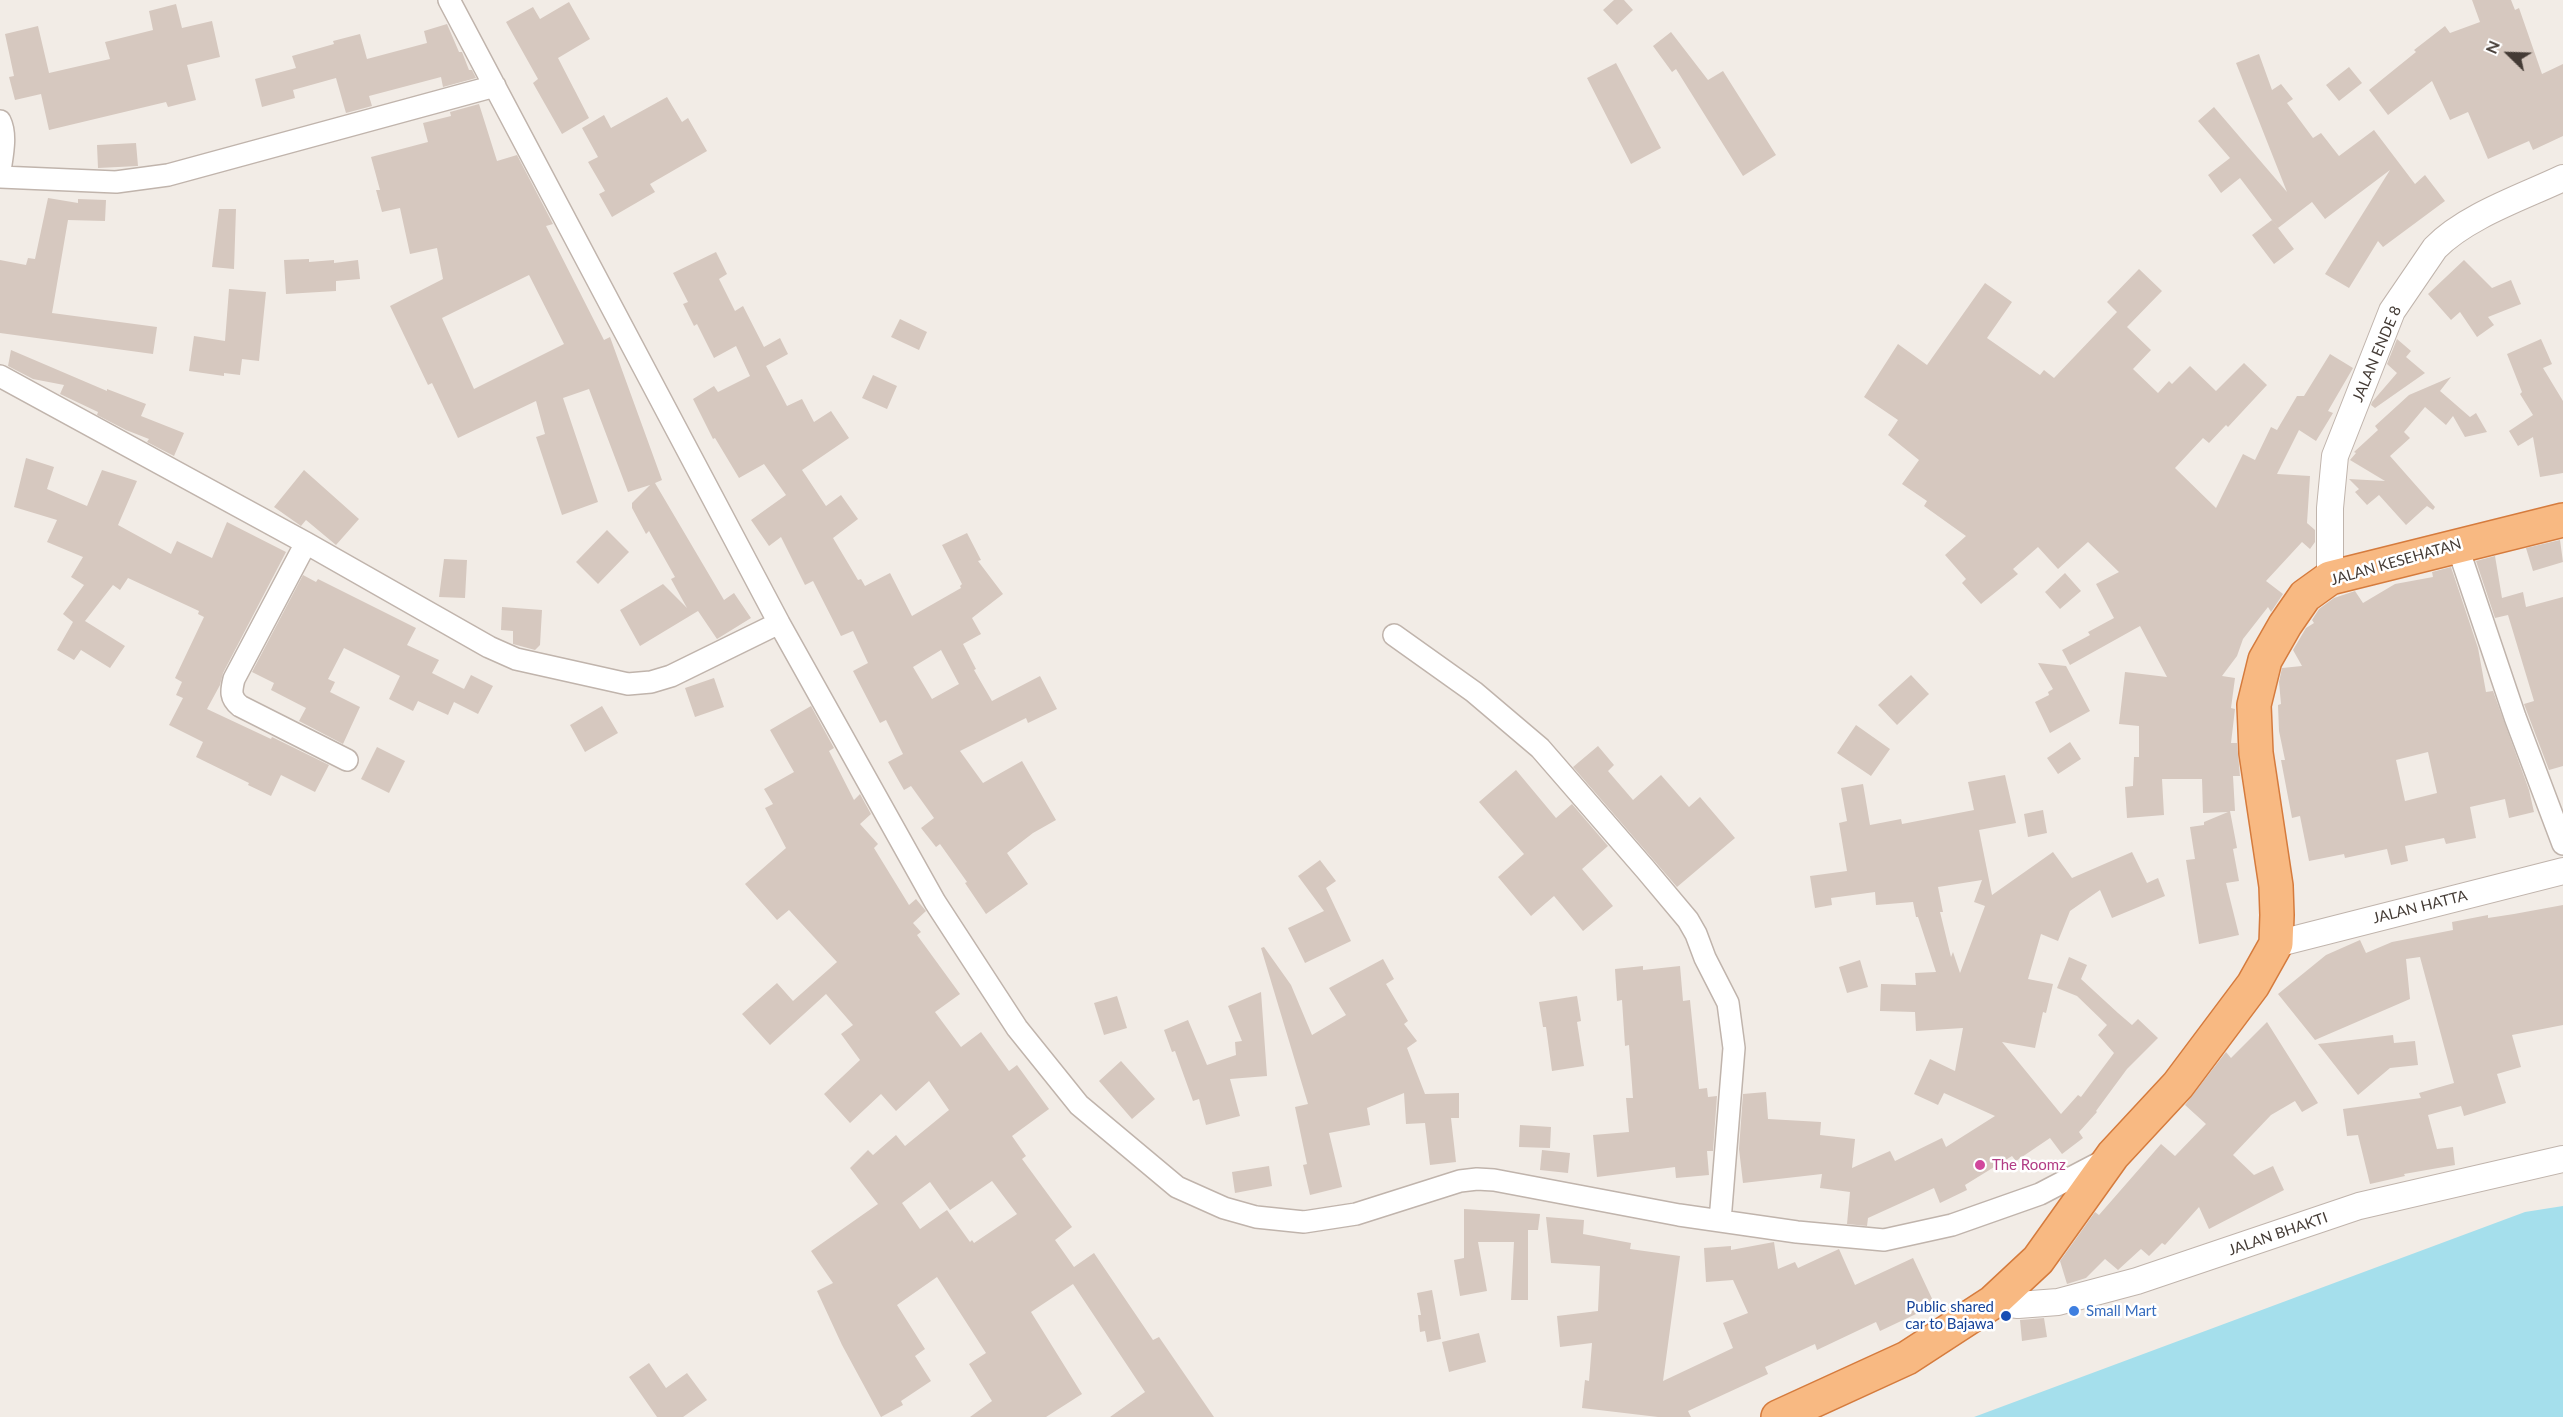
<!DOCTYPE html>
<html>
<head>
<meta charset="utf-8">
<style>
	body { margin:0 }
	#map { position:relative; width:2563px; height:1417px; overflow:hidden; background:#f2ece6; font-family:Lato,sans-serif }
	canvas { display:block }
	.north { position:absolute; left:2479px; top:24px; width:60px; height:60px; -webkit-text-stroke:4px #fff; paint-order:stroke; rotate:293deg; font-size:16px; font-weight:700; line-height:24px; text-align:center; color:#443b35 }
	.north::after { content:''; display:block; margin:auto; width:21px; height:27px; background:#443b35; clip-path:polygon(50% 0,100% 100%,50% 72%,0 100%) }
</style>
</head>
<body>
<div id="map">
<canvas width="2563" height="1417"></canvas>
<div class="north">N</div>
</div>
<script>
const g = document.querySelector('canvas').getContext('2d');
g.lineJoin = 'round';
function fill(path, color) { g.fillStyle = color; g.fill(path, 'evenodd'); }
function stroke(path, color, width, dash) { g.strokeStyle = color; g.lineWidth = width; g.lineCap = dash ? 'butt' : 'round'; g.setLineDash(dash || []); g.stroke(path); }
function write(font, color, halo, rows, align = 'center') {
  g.font = font + ' Lato,sans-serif'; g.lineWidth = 5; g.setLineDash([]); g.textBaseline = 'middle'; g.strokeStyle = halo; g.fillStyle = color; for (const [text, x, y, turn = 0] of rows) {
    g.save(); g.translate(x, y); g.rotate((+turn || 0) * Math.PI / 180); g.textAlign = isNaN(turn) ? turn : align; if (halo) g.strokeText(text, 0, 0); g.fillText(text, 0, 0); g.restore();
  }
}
fill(new Path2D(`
	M2563 1206V1417H1974L2525 1212Z`), '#a5dfec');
fill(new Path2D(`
	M1614 0H1624L1633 10 1617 25 1603 10Z
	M2472 0H2511L2515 10 2519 8 2542 74 2563 64V136L2533 150 2529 141 2488 159 2468 112 2450 120 2432 81 2388 115 2369 90 2416 52 2414 50 2445 26 2450 33 2480 22Z
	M569 2 590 39 558 58 589 118 562 134 533 83 538 79 506 22 533 7 540 19Z
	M176 4 182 28 212 21 220 57 187 65 196 100 168 107 166 102 49 130 41 94 15 100 9 77 14 76 5 34 38 26 49 73 110 59 105 42 153 30 149 11Z
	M447 24 459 52H462L469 70H472L476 78 443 87 441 77 369 96 372 106 346 113 336 78 293 90 295 98 262 107 255 79 296 68 292 56 334 44 333 41 360 34 367 59 427 43 424 31Z
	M1671 32 1708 80 1723 71 1776 155 1743 176 1676 69 1672 72 1653 46Z
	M2259 54 2272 90 2281 84 2293 99 2287 103 2313 138 2321 133 2339 156 2374 130 2415 184 2425 175 2445 201 2383 247 2378 241 2349 288 2325 274 2390 170 2325 219 2312 202 2278 228 2240 178 2221 193 2208 175 2230 158 2198 121 2214 107 2287 192 2236 63Z
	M1616 63 1661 148 1631 164 1587 78Z
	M2349 67 2362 83 2339 101 2326 85Z
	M667 97 682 122 688 118 707 151 650 184 655 192 612 217 599 194 605 191 588 162 598 157 582 128 604 115 611 128Z
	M479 104 497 161 517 155 553 224 546 226 604 340 610 337 662 480 655 483 724 600 734 593 751 618 717 639 698 611 640 646 620 610 663 584 687 608 671 579 675 577 649 531 646 534 632 508V503L650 485 628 492 589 389 563 398 598 502 562 515 536 437 545 434 536 401 458 438 432 383 428 385 390 306 443 279 437 248 410 254 400 208 382 212 376 190H380L371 157 428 142 423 123 451 116 450 112ZM529 275 564 344 474 389 442 318Z
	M136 143 138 166 98 168 97 145Z
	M48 198 78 203V199L106 200 105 221 68 220 52 313 157 327 153 354 0 333V260L26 265 28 258 35 259Z
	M219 209H236L234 269 212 267Z
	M2272 220 2294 249 2274 264 2252 235Z
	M716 252 727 274 719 279 735 311 743 306 764 347 780 338 788 354 766 366 787 406 802 399 814 422 831 411 849 438 802 470 826 506 841 495 858 519 833 538 858 580 861 579 865 586 890 573 912 616 961 588 960 586 962 584 942 545 967 533 981 560 978 561 1003 594 972 618 981 634 963 644 976 669 974 670 992 701 1040 676 1057 709 1028 723 1026 718 960 751 983 783 1022 761 1056 820 1033 833 1007 853 1028 884 986 914 965 883 967 882 940 844 936 847 921 828 934 818 911 786 904 790 888 762 903 754 886 720 880 723 853 671 868 663 853 631 841 636 813 581 805 585 781 537 769 546 751 520 786 495 764 464 739 478 715 438 713 439 693 399 714 386 718 392 750 376 736 346 714 358 697 324 694 326 683 304 688 302 673 273ZM941 650 959 684 932 699 913 667Z
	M309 259V262L334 260V263L358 260 360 279 336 281V291L286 294 284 260Z
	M2464 260 2492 288 2511 280 2521 304 2488 317 2494 325 2477 337 2460 312 2451 320 2428 294Z
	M2139 269 2162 291 2127 327 2151 350 2133 369 2158 393 2169 381 2172 384 2190 366 2216 391 2244 363 2267 385 2228 427 2226 425 2209 443 2203 438 2175 468 2216 508 2243 454 2255 460 2271 427 2277 430 2297 396H2304L2330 354 2353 368 2328 411 2333 413 2316 441 2299 430 2277 474 2310 476 2307 523 2315 530V542L2310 549 2302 542 2266 581 2283 594 2271 612 2268 607 2243 639 2237 656 2222 676 2235 678 2231 708 2235 709 2231 743H2237L2240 776H2233L2235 811H2230L2237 848 2233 849 2239 881 2226 883 2239 935 2199 944 2186 860 2195 859 2190 827 2204 825V822L2228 812 2203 813 2202 779H2162L2164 815 2127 818 2125 787 2133 786 2134 757H2139V726L2119 724 2125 672 2167 677 2140 626 2070 665 2062 650 2090 635 2088 632 2114 618 2096 584 2119 572 2088 542 2058 569 2038 547 2013 569 2018 574 1981 604 1962 583 1966 579 1945 555 1966 536 1924 506 1927 501 1902 484 1919 460 1888 435 1898 420 1864 397 1898 344 1927 365 1985 283 2012 302 1987 338 2040 375 2044 370 2054 378 2117 312 2107 302Z
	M229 289 266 292 259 361 242 359 240 375 224 373V376L189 371 194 336 225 341Z
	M900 319 927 332 919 350 891 337Z
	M2397 339 2411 351 2406 357 2425 373 2375 408 2371 405 2372 402 2397 373 2387 364Z
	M2541 339 2552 364 2543 368 2563 401V473L2540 477 2533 437 2518 446 2509 431 2533 415 2520 394 2522 392 2507 354Z
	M11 350 107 391V389L146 404 141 416 184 433 174 456 147 442 149 439 126 430 97 415 98 412 60 394 64 385 33 379 8 366Z
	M873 375 897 386 887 409 862 398Z
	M2451 377 2440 391 2470 417 2476 413 2487 432 2465 437 2453 416 2446 425 2425 407 2404 432 2410 438 2390 456 2435 507 2433 510 2427 506 2406 525 2379 495 2367 505 2355 492 2359 489 2349 479 2385 481 2350 460 2356 453 2354 452 2378 430 2375 426 2409 395Z
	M26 458 54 467 47 489 87 506 102 470 137 481 118 525 171 554 177 541 212 558 227 522 286 552 223 673 220 685 207 709 271 739 272 737 329 765 315 792 281 775 271 796 248 785 249 783 196 757 203 742 169 725 183 698 176 695 182 682 175 678 204 617 198 614 199 611 128 578 120 590 113 585 85 621 125 646 110 668 81 650 74 660 57 650 73 622 63 614 84 585 71 577 83 557 47 542 57 520 14 507Z
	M304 470 359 519 336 545 306 520 301 526 274 507Z
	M607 530 629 552 598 584 576 562Z
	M2560 540 2563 562 2533 571 2526 548Z
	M2495 556 2502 598 2523 592 2526 607 2563 597V766L2549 770 2524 704 2534 701 2508 615 2495 618 2476 561Z
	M444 559 467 560 465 598 439 597Z
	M2451 567 2478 648 2486 692 2493 691 2529 790 2534 812 2509 818 2505 799 2470 807 2476 838 2446 844 2444 838 2405 846 2408 861 2391 865 2387 849 2345 858 2344 854 2309 861 2300 816 2292 818 2281 760H2285L2279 731 2278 705 2281 704 2279 682 2282 668 2302 666 2293 650 2306 628 2314 623 2312 620 2319 609 2334 598 2355 591 2363 603 2395 584 2433 577 2432 572ZM2428 752 2437 793 2405 801 2396 760Z
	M2065 573 2081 591 2060 609 2045 592Z
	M303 575 316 582 318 579 416 628 407 645 439 660 432 673 464 689 471 675 493 686 478 714 454 702 448 715 418 701 413 711 389 699 400 676 344 648 328 679 335 682 330 692 360 707 343 744 299 721 306 708 271 690 274 683 252 672Z
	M502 607 542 610 540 645 535 650 513 644V631L501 630Z
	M2038 663 2066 666 2090 711 2050 733 2035 702 2049 695 2048 692 2053 689Z
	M1911 675 1929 694 1897 725 1878 705Z
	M714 678 724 707 695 717 685 688Z
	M602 706 618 733 585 752 570 725Z
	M811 706 834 748 829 751 854 800 860 794 871 814 860 824 878 844 874 848 909 905 916 899 926 911 913 923 921 932 917 935 960 994 935 1012 961 1047 981 1032 1009 1071 1017 1065 1049 1109 1012 1136 1026 1156 1022 1159 1072 1227 1055 1240 1074 1267 1094 1253 1153 1340 1159 1337 1214 1417H1110L1145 1392 1073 1284 1031 1312 1082 1394 1046 1417H970L992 1401 969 1364 986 1353 937 1277 897 1305 925 1349 915 1356 931 1381 901 1401 903 1405 881 1417 842 1345 817 1291 833 1283 811 1251 878 1204 850 1168 868 1150 873 1155 896 1135 905 1146 949 1110 929 1081 896 1111 881 1094 850 1123 824 1094 860 1060 841 1034 853 1025 826 994 770 1045 742 1014 777 983 793 1001 837 962 789 910 777 920 745 884 786 848 765 808 773 804 764 789 794 772 770 730ZM992 1181 1017 1214 974 1243 972 1240 970 1242 947 1210 920 1229 902 1203 930 1182 950 1210Z
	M1856 725 1890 749 1871 776 1837 753Z
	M2070 742 2081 759 2058 774 2047 758Z
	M1598 746 1614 765 1608 771 1633 800 1661 775 1689 807 1700 797 1735 838 1677 887 1573 767Z
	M377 747 405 761 389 793 361 779Z
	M1516 770 1556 818 1572 804 1608 846 1582 869 1613 906 1583 931 1554 896 1531 916 1498 877 1524 854 1479 802Z
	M2005 775 2016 823 1979 830 1992 895 2053 852 2072 878 2132 852 2147 883 2158 878 2165 896 2112 918 2100 890 2070 911 2058 941 2041 934 2028 979 2053 984 2046 1013 2043 1012 2035 1048 2002 1042 2061 1114 2078 1095 2081 1097 2114 1053 2098 1035 2107 1025 2077 996 2057 988 2069 957 2087 965 2081 979 2118 1013 2132 1025 2138 1019 2158 1038 2127 1069 2096 1111 2097 1112 2079 1132 2083 1138 2062 1154 2050 1138 2016 1161 2012 1156 1965 1185 1967 1190 1940 1203 1934 1188 1868 1218 1867 1226 1847 1224 1850 1192 1820 1188 1822 1174 1743 1183 1739 1149 1743 1094 1766 1092 1768 1119 1821 1122 1820 1135 1855 1139 1852 1168 1890 1151 1895 1161 1942 1138 1946 1147 1995 1116 1944 1093 1938 1105 1914 1094 1930 1059 1955 1071 1963 1028 1916 1031 1915 1012 1880 1011 1881 984 1916 985 1915 973 1936 972 1918 917H1916L1913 902 1876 905 1875 892 1831 898 1832 905 1815 908 1810 876 1847 871 1839 823 1847 821 1841 788 1863 784 1870 825 1901 819 1902 824 1974 810 1968 782ZM1982 880 1974 902 1985 906 1960 973 1953 952 1951 957 1940 912H1943L1938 887Z
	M2043 810 2047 833 2028 837 2024 814Z
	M1320 860 1336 881 1326 888 1351 941 1305 963 1288 928 1324 911 1298 876Z
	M2563 905V1025L2512 1035 2521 1067 2497 1074 2506 1103 2464 1116 2461 1106 2428 1115 2437 1149 2453 1147 2455 1165 2404 1174 2405 1176 2370 1184 2358 1135 2347 1136 2343 1109 2421 1098 2419 1093 2454 1083 2420 957 2406 959 2410 999 2315 1040 2278 994 2326 955 2360 940 2366 953 2392 942 2453 930 2452 922 2488 915V918L2514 914Z
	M1264 947 1291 985 1312 1035 1346 1015 1329 988 1383 959 1394 979 1386 984 1408 1021 1404 1024 1417 1041 1407 1048 1425 1094 1459 1093V1118H1451L1456 1162 1430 1165 1425 1123 1406 1124 1404 1093 1367 1108 1370 1125 1329 1133 1342 1187 1310 1195 1303 1165 1307 1164 1295 1107 1308 1104 1261 948Z
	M1860 960 1868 987 1847 993 1839 967Z
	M1643 966V970L1680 966 1683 1001 1690 1000 1699 1089 1707 1088 1708 1097 1717 1096 1713 1151H1707L1709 1175 1676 1178 1675 1167 1597 1177 1593 1135 1629 1132 1626 1098H1633L1629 1045 1625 1046 1622 1000 1617 1001 1615 969Z
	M1261 992 1267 1076 1230 1079 1240 1116 1206 1125 1199 1099 1193 1101 1175 1051 1172 1052 1164 1030 1188 1020 1207 1065 1236 1055 1235 1042 1242 1041 1228 1006Z
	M1117 996 1127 1028 1104 1035 1094 1003Z
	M1577 996 1581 1021 1577 1022 1584 1066 1552 1071 1546 1027H1543L1539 1002Z
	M2267 1022 2318 1103 2302 1112 2295 1101 2271 1115 2233 1155 2254 1175 2273 1166 2284 1190 2209 1229 2199 1207 2165 1245 2162 1243 2149 1256 2141 1249 2118 1270 2105 1259 2086 1278 2067 1284 2060 1261 2095 1212 2099 1215 2161 1144 2175 1156 2206 1124 2185 1105 2226 1052 2231 1058Z
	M2393 1035 2394 1043 2415 1041 2418 1065 2390 1068 2358 1095 2318 1044Z
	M1121 1061 1155 1099 1132 1119 1099 1081Z
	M1520 1125 1551 1127 1550 1148 1519 1147Z
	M1542 1150 1570 1153 1568 1173 1540 1170Z
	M1269 1166 1272 1186 1235 1193 1232 1172Z
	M1464 1209 1540 1214 1538 1230H1528V1300H1511L1514 1242H1478L1487 1291 1460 1296 1454 1260 1464 1258Z
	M1546 1217 1584 1220 1583 1234 1631 1243 1630 1249 1680 1256 1663 1381 1733 1348 1723 1323 1748 1313 1733 1280 1706 1282 1704 1248 1731 1246V1250L1774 1242 1778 1269 1795 1262 1798 1268 1839 1249 1855 1285 1913 1258 1935 1305 1880 1331 1876 1322 1817 1350 1815 1344 1765 1367 1768 1374 1688 1411 1691 1417H1658L1582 1408 1585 1380 1589 1381 1592 1343 1560 1347 1557 1316 1598 1311 1600 1266 1551 1263Z
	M1432 1290 1441 1339 1427 1342 1425 1331 1420 1332 1418 1315H1421L1417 1293Z
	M2044 1318 2047 1337 2022 1341 2020 1320Z
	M1479 1333 1486 1362 1449 1372 1442 1342Z
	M649 1363 666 1388 687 1373 707 1400 683 1417H657L629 1377Z`), '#d6c8bf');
const minor = new Path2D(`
	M449 0 779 623 935 902 1017 1028 1079 1105 1177 1187 1224 1208 1256 1217 1304 1222 1356 1214 1460 1181 1477 1179 1494 1180 1679 1215 1797 1232 1884 1240 1952 1225 2040 1194 2105 1160
	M0 121C7 135 2 156 0 171
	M0 177 116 182 168 175 495 86
	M0 376 306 543 489 647 516 659 628 684 651 682 671 676 779 623
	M306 543 234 679C231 691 230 698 240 706L347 760
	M2457 545 2515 717 2563 844
	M1394 635 1474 692 1540 748 1646 870 1688 920 1696 934 1705 958 1728 1003 1734 1048 1720 1221`);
const tertiary = new Path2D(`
	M2330 578V508L2335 456 2392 311 2435 248C2466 216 2523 197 2563 178
	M2276 944 2563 871
	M1993 1302 2018 1305 2058 1302 2137 1281 2359 1206 2563 1159`);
const trunk = new Path2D(`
	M1778 1417 1907 1358 1993 1302 2038 1260 2113 1155 2178 1085 2253 985 2276 944 2277 915 2276 886 2256 753 2254 705 2265 660 2285 625 2305 596 2330 578 2563 520`);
stroke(minor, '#c0b4ac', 24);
stroke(tertiary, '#c0b4ac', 28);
stroke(trunk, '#d57b3d', 36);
stroke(minor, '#fff', 21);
stroke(tertiary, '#fff', 26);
stroke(trunk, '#f8b982', 33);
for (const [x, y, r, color] of [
	[1980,1165,6,"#d1479c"],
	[2074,1311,6,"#3f7fe0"],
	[2006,1316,6,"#1a4fb4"]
]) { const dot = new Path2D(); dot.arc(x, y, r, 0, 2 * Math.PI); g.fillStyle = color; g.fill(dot); stroke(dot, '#fff', 2); }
write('15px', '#443b35', '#fff', [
	["JALAN ENDE 8",2377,354,-67],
	["JALAN KESEHATAN",2396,562,-16],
	["JALAN HATTA",2420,907,-14],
	["JALAN BHAKTI",2278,1234,-19]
]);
write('15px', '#b23c85', '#fff', [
	["The Roomz",1992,1165]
], 'left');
write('15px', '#164399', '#fff', [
	["Public shared",1994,1307],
	["car to Bajawa",1994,1324]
], 'right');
write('15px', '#366cbe', '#fff', [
	["Small Mart",2086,1311]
], 'left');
</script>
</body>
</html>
